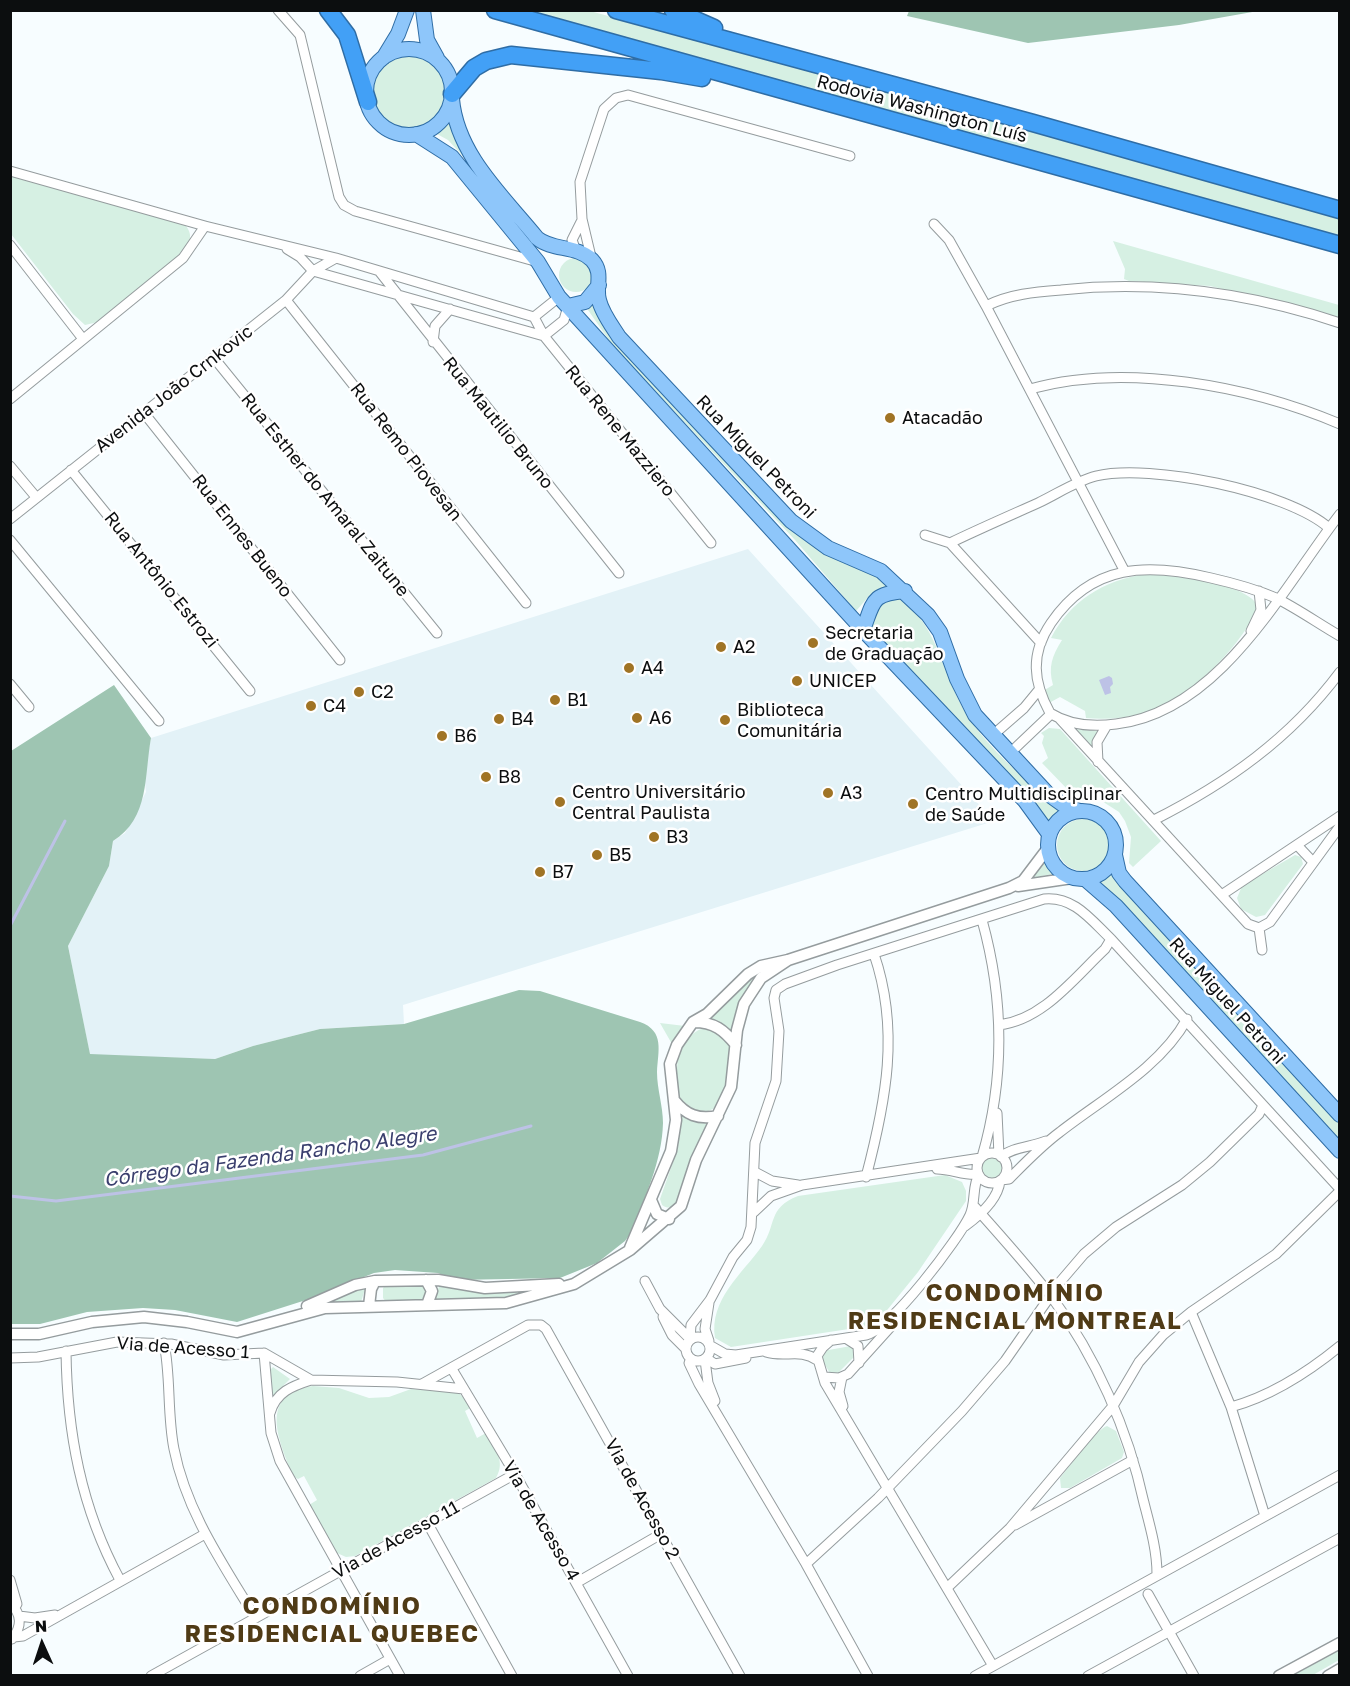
<!DOCTYPE html>
<html>
<head>
<meta charset="utf-8">
<style>
	body { margin:0 }
	#map { position:relative; width:1350px; height:1686px; overflow:hidden; background:#f7fdff; font-family:"Golos Text",sans-serif }
	canvas { display:block }
	.frame { position:absolute; inset:0; border:12px solid #0c0e0f; pointer-events:none }
	.north { position:absolute; left:12px; top:1614px; width:60px; height:60px; -webkit-text-stroke:4px #fff; paint-order:stroke; rotate:357deg; font-size:16px; font-weight:700; line-height:24px; text-align:center; color:#0c0e0f }
	.north::after { content:''; display:block; margin:auto; width:21px; height:27px; background:#0c0e0f; clip-path:polygon(50% 0,100% 100%,50% 72%,0 100%) }
</style>
</head>
<body>
<div id="map">
<canvas width="1350" height="1686"></canvas>
<div class="frame"></div>
<div class="north">N</div>
</div>
<script>
const g = document.querySelector('canvas').getContext('2d');
g.lineJoin = 'round';
function fill(path, color) { g.fillStyle = color; g.fill(path, 'evenodd'); }
function stroke(path, color, width, dash) { g.strokeStyle = color; g.lineWidth = width; g.lineCap = dash ? 'butt' : 'round'; g.setLineDash(dash || []); g.stroke(path); }
function write(font, color, halo, rows, align = 'center') {
  g.font = font + ' "Golos Text",sans-serif'; g.lineWidth = 5; g.setLineDash([]); g.textBaseline = 'middle'; g.strokeStyle = halo; g.fillStyle = color; for (const [text, x, y, turn = 0] of rows) {
    g.save(); g.translate(x, y); g.rotate((+turn || 0) * Math.PI / 180); g.textAlign = isNaN(turn) ? turn : align; if (halo) g.strokeText(text, 0, 0); g.fillText(text, 0, 0); g.restore();
  }
}
fill(new Path2D(`
	M748 549 994 821 403 1005 404 1024 320 1029 253 1046 215 1059 90 1055 68 946 109 866 113 841 125 833 146 792 144 774 151 738Z`), '#e3f2f7');
fill(new Path2D(`
	M513 11H590L1309 207 1339 215V241Z
	M371 91a37 37 0 1 1 74 0a37 37 0 1 1-74 0Z
	M451 120 474 168 448 140 437 134Z
	M11 174 183 223C193 232 191 240 186 251L98 322 85 325 73 314 11 234Z
	M1113 241 1339 305V317L1210 286 1129 281 1124 279 1125 269Z
	M559 275a17 17 0 1 1 34 0a17 17 0 1 1-34 0Z
	M594 304 765 501 880 576 888 585 870 595 856 611 795 540 613 346 588 310V307Z
	M1145 574C1168 575 1251 583 1258 607 1242 646 1187 701 1146 713 1127 718 1105 720 1086 718L1085 711 1060 697 1049 703 1043 691 1053 685C1048 667 1052 656 1062 640L1051 638C1071 600 1103 581 1145 574Z
	M889 599H902C940 630 942 676 967 715 990 751 1028 782 1061 810L1048 822 1042 812 873 632C868 618 878 605 889 599Z
	M1049 728 1060 729 1161 841 1133 867 1129 863 1131 837 1125 821 1119 812 1097 798 1070 792 1042 763 1048 758 1042 743 1044 736 1041 733Z
	M1073 729 1098 731 1092 748Z
	M1057 845a26 26 0 1 1 52 0a26 26 0 1 1-52 0Z
	M1295 855 1301 857 1303 864 1265 915 1256 917 1241 909 1237 898 1242 886Z
	M1044 861 1053 874 1030 878Z
	M1110 873 1339 1122V1140L1112 894 1098 882Z
	M760 971 739 1005 733 1033 711 1019 738 989Z
	M660 1023 685 1026 672 1044Z
	M703 1028 714 1030 730 1044 728 1082 717 1107 704 1113 690 1109 679 1100C675 1074 673 1040 703 1028Z
	M681 1115 709 1121 679 1203C673 1207 669 1210 662 1205L660 1199 678 1148Z
	M981 1169a11 11 0 1 1 22 0a11 11 0 1 1-22 0Z
	M945 1175 962 1182 966 1191V1201L918 1272 875 1325 731 1347 715 1338C709 1300 742 1274 762 1246 777 1225 767 1208 798 1196Z
	M420 1283 428 1293 426 1300 387 1303 383 1298V1288L387 1284Z
	M440 1284 468 1291 534 1290 501 1300 433 1302Z
	M362 1288 365 1289 361 1302 325 1305 324 1302Z
	M851 1346 853 1347 855 1356 836 1375H831L821 1358 823 1351Z
	M273 1367 290 1379 272 1397 270 1370Z
	M313 1386 339 1388 369 1398 389 1397 411 1389 458 1392 472 1407 465 1411 477 1438 486 1433C495 1449 506 1461 496 1478L355 1556 346 1557 337 1553 309 1505 317 1500 304 1476 298 1479 293 1476C280 1443 256 1394 313 1386Z
	M1107 1426 1116 1431 1124 1452 1122 1458 1070 1488H1061L1060 1478C1070 1466 1095 1430 1107 1426Z
	M1339 1650V1660L1313 1675H1294Z`), '#d6f0e3');
fill(new Path2D(`
	M909 11V10L1258 11 1179 25 1028 43 907 16Z
	M114 685 151 738C144 776 150 818 113 841L109 866 68 946 90 1054 215 1059 253 1046 320 1029 404 1024 519 990 540 991 640 1022C665 1031 658 1051 657 1072 657 1089 663 1106 663 1123 662 1161 645 1197 631 1233L625 1241 597 1263 560 1278 455 1280 438 1273 395 1270 374 1273 306 1300 237 1322 175 1310 143 1308 87 1312 40 1324H11V751Z`), '#9ec5b2');
fill(new Path2D(`
	M1109 676 1112 678 1113 684 1110 687 1111 693 1105 695 1099 680Z`), '#bdc2e6');
stroke(new Path2D(`
	M10 926 65 821
	M10 1196 56 1201 423 1155 531 1126`), '#bdc2e6', 3);
const minor = new Path2D(`
	M278 10 300 35 339 197 344 205 355 211 538 262
	M10 171 205 226 336 258 534 317
	M934 224 949 240 986 306 1124 570
	M10 245 83 339
	M287 249 300 257 313 271 544 336 564 320 568 306
	M576 251 572 240 581 222
	M592 261 582 219 580 182 604 109 616 98 628 95 850 156
	M379 271 619 573
	M286 300 526 603
	M986 306C1010 294 1035 292 1061 290 1155 280 1250 293 1340 323
	M534 317 544 336 711 543
	M534 317 559 297
	M433 342 435 326 450 309
	M214 358 437 633
	M1030 389C1126 362 1250 386 1340 424
	M10 399 183 258 205 226
	M144 413 340 660
	M10 466 36 497
	M71 470 250 691
	M1340 514C1282 589 1220 712 1116 724 1094 727 1069 725 1050 713 1033 682 1030 654 1051 623 1092 563 1148 563 1211 578 1233 583 1255 589 1276 598 1298 609 1319 624 1340 636
	M10 519 286 300 313 271 336 258
	M925 535 950 543 1041 643
	M10 540 159 721
	M950 543C979 529 1009 516 1038 503 1057 494 1076 481 1096 476 1150 463 1287 491 1329 528
	M1251 631 1261 610 1259 591
	M10 684 29 707
	M1059 718 1248 924 1259 928 1262 950
	M993 735 1024 708 1038 691
	M1010 753 1051 714
	M1098 762 1097 742 1107 725
	M1154 820C1227 783 1290 739 1340 672
	M1297 845 1313 862
	M1223 894 1340 816
	M982 920C1004 999 1005 1078 982 1157
	M1259 928 1270 922 1340 826
	M999 1025C1043 1020 1074 978 1105 949L1111 939
	M997 1113 999 1155
	M977 1168a15 15 0 1 1 30 0a15 15 0 1 1-30 0Z
	M1001 1157C1012 1147 1032 1147 1046 1141
	M937 1169C951 1169 966 1176 978 1174
	M755 1172 772 1181 798 1185
	M866 1177C886 1101 900 1030 874 954
	M1001 1180 1009 1179C1025 1163 1041 1146 1060 1132 1102 1099 1160 1068 1187 1019
	M974 1206C1000 1235 1027 1265 1051 1296 1096 1357 1128 1429 1144 1503 1150 1526 1157 1550 1157 1574
	M754 1212 771 1196 802 1185 981 1158
	M965 1226C979 1216 998 1199 1000 1181
	M645 1281 660 1309 690 1339
	M1191 1312 1231 1407 1265 1516
	M663 1317 672 1335 686 1349
	M686 1349a12 12 0 1 1 24 0a12 12 0 1 1-24 0Z
	M690 1339 691 1325 710 1300 733 1257 747 1240 751 1227 755 1143 776 1081 779 1031 774 998 776 990 785 984 837 965 1044 899C1074 896 1091 920 1111 939L1340 1189
	M847 1339 858 1346 859 1363
	M831 1340 823 1347 817 1356 825 1383 993 1666
	M709 1341 705 1329 709 1303
	M164 1343C171 1377 167 1414 174 1449 186 1511 223 1564 255 1617
	M711 1346 725 1354 736 1355 866 1335C890 1330 959 1239 970 1215 976 1202 972 1185 979 1175
	M66 1351C67 1432 81 1508 120 1580
	M766 1352C785 1358 800 1348 817 1360
	M264 1353 271 1433 280 1461 400 1676
	M10 1358 38 1357 117 1342 171 1344 224 1355 264 1353 311 1380 397 1382 464 1389
	M706 1358 715 1364 746 1358
	M691 1359 689 1363 699 1384 806 1564 868 1676
	M705 1360 708 1383 715 1401
	M452 1369 515 1474 628 1676
	M824 1377 839 1378 848 1374 894 1323
	M842 1377 839 1392 843 1406
	M422 1384 528 1325H541L546 1329 740 1676
	M1231 1407C1271 1396 1307 1373 1340 1346
	M270 1413C276 1392 292 1386 311 1380
	M428 1524 512 1676
	M1015 1525 1133 1460
	M806 1564 878 1498 962 1411 1005 1361 1060 1282 1084 1254 1116 1227 1182 1185 1210 1162 1259 1114 1263 1105
	M10 1580 17 1604 15 1607
	M576 1583 661 1534
	M948 1587 1010 1528 1113 1406 1139 1362 1163 1335 1191 1312 1276 1254 1340 1191
	M1148 1594 1194 1676
	M10 1603C22 1614 22 1627 12 1639
	M19 1616 35 1618 55 1615
	M14 1637 23 1636 205 1534
	M151 1676 515 1474
	M360 1676 390 1659
	M975 1676 1340 1475
	M1088 1676 1340 1538`);
const tertiary = new Path2D(`
	M1018 886 1072 878
	M694 1022C714 1022 724 1030 736 1045
	M674 1100C686 1115 698 1120 718 1116
	M651 1200 657 1214 669 1219
	M630 1248 671 1151 676 1120 670 1064 677 1045 693 1022 707 1014 748 974 761 966 788 960 1009 888 1023 881 1048 848
	M426 1280 432 1291 427 1305
	M307 1306 355 1285 375 1281 438 1280 485 1288 559 1284
	M369 1306 371 1289 375 1281
	M10 1334H39L92 1322 144 1317 187 1322 237 1332 325 1308 506 1303 574 1284 630 1250 681 1206 696 1160 731 1087 737 1030 744 1004 761 978 788 960
	M1279 1676 1340 1643
	M1328 1676 1340 1669`);
const primary = new Path2D(`
	M423 10 427 40 437 58
	M366 92a43 43 0 1 1 86 0a43 43 0 1 1-86 0Z
	M384 57 398 34 407 10
	M452 99C457 155 503 196 537 238 552 251 577 245 592 260 604 273 595 286 599 300 602 313 612 326 619 337L791 521 828 548 881 571 928 615 940 632 957 679 975 715 1048 794 1062 804 1079 811
	M416 134 452 157 538 262 559 297 863 630 1025 801 1049 834
	M568 306 585 302 599 285
	M863 630C874 601 871 594 905 591
	M1048 845a34 34 0 1 1 68 0a34 34 0 1 1-68 0Z
	M1115 855 1119 873 1125 881 1340 1115
	M1085 879 1116 906 1340 1151`);
const motorway = new Path2D(`
	M328 10 347 35 368 102
	M495 10 1340 245
	M616 10 1033 123 1340 210
	M673 10 714 28
	M452 94 474 68 486 61 511 55 661 71 702 78`);
stroke(minor, '#959c9e', 11);
stroke(tertiary, '#959c9e', 13);
stroke(primary, '#2f6da5', 16);
stroke(motorway, '#2f6da5', 19);
stroke(minor, '#fff', 9);
stroke(tertiary, '#fff', 10);
stroke(primary, '#8ec6fa', 14);
stroke(motorway, '#42a0f6', 16);
for (const [x, y, r, color] of [
	[890,418,6,"#a07425"],
	[813,643,6,"#a07425"],
	[721,647,6,"#a07425"],
	[629,668,6,"#a07425"],
	[797,681,6,"#a07425"],
	[359,692,6,"#a07425"],
	[555,700,6,"#a07425"],
	[311,706,6,"#a07425"],
	[637,718,6,"#a07425"],
	[499,719,6,"#a07425"],
	[725,720,6,"#a07425"],
	[442,736,6,"#a07425"],
	[486,777,6,"#a07425"],
	[828,793,6,"#a07425"],
	[560,802,6,"#a07425"],
	[913,804,6,"#a07425"],
	[654,837,6,"#a07425"],
	[597,855,6,"#a07425"],
	[540,872,6,"#a07425"]
]) { const dot = new Path2D(); dot.arc(x, y, r, 0, 2 * Math.PI); g.fillStyle = color; g.fill(dot); stroke(dot, '#fff', 2); }
write('18px', '#0c0e0f', '#fff', [
	["Rodovia Washington Luís",922,109,15],
	["Avenida João Crnkovic",174,389,-38],
	["Rua Mautilio Bruno",498,423,51],
	["Rua Rene Mazziero",620,431,51],
	["Rua Remo Piovesan",406,452,52],
	["Rua Miguel Petroni",756,457,46],
	["Rua Esther do Amaral Zaitune",325,495,51],
	["Rua Ennes Bueno",242,536,52],
	["Rua Antônio Estrozi",161,580,51],
	["Rua Miguel Petroni",1227,1001,48],
	["Via de Acesso 1",183,1348,4],
	["Via de Acesso 2",642,1499,61],
	["Via de Acesso 4",541,1521,60],
	["Via de Acesso 11",396,1540,-29]
]);
write('18px', '#0c0e0f', '#fff', [
	["Atacadão",902,418],
	["Secretaria",825,633],
	["de Graduação",825,654],
	["A2",733,647],
	["A4",641,668],
	["UNICEP",809,681],
	["C2",371,692],
	["B1",567,700],
	["C4",323,706],
	["Biblioteca",737,710],
	["Comunitária",737,731],
	["A6",649,718],
	["B4",511,719],
	["B6",454,736],
	["B8",498,777],
	["Centro Universitário",572,792],
	["Central Paulista",572,813],
	["A3",840,793],
	["Centro Multidisciplinar",925,794],
	["de Saúde",925,815],
	["B3",666,837],
	["B5",609,855],
	["B7",552,872]
], 'left');
write('italic 20px', '#3a3f6e', '#fff', [
	["Córrego da Fazenda Rancho Alegre",270,1157,-8]
]);
g.letterSpacing = '1.5px';
write('bold 24px', '#503b16', '#fff', [
	["CONDOMÍNIO",1015,1293],
	["RESIDENCIAL MONTREAL",1015,1321],
	["CONDOMÍNIO",332,1606],
	["RESIDENCIAL QUEBEC",332,1634]
]);
g.letterSpacing = '0px';
</script>
</body>
</html>
